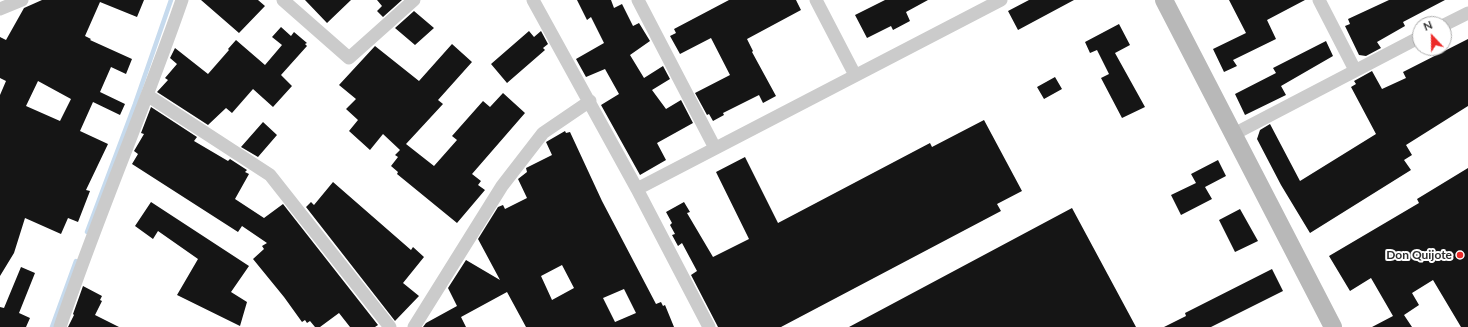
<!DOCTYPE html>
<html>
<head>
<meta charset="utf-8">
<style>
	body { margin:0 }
	#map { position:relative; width:1468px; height:327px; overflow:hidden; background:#fff; font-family:Lato,sans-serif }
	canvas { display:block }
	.north { position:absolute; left:1412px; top:16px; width:40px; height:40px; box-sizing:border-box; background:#fff; border:1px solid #ababab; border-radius:50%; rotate:338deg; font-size:11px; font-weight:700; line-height:16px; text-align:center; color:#2e2e2e }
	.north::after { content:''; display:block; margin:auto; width:14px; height:18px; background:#ec2a28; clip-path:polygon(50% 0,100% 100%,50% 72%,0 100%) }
</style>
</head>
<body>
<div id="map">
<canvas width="1468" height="327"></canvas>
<div class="north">N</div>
</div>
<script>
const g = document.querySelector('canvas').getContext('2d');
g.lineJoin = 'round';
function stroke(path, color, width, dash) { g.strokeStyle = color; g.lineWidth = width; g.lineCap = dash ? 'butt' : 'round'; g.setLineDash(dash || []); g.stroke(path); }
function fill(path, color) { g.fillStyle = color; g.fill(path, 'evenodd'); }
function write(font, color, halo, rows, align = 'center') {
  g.font = font + ' Lato,sans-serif'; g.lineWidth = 4; g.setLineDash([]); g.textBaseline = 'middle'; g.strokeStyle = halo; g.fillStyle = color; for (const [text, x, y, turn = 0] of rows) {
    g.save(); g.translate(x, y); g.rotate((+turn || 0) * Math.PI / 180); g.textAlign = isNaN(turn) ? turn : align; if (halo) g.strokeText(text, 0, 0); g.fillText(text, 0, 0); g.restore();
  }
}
stroke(new Path2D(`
	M87 232 135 104 171 0
	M52 327 76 261`), '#c6daed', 4.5);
fill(new Path2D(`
	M42 0H144L137 17 100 2 85 36 91 39 90 40 132 59 126 74 111 67 100 92 125 104 120 115 93 102 80 131 108 144 86 190 90 191 78 222 68 218 61 234 25 218 14 253 0 276V95L6 81 0 78V37L6 40 24 8ZM38 81 71 99 60 121 26 106Z
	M201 0H258L265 6 239 33Z
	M305 0H351L327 23Z
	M377 0H402L383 17 377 11 382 6Z
	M577 0H611L614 8 622 4 633 26 639 23 650 41 630 55 644 78 663 66 670 79 652 90 666 109 681 100 693 123 657 143 666 160 640 175 601 105 619 94 605 69 586 77 576 59 604 43 591 17 587 20Z
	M729 0H796L801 10 747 39 753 51 752 52 776 96 763 103 759 95 723 113 724 115 713 121 709 114 707 115 695 93 730 75 711 38 680 54 670 36 676 33 674 29Z
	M885 0H928L906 12 910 21 893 30 891 26 867 38 855 15Z
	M1029 0H1074L1018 30 1008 11Z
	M1229 0H1305L1267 20 1276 39 1233 60 1237 66 1224 72 1213 49 1246 33Z
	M1389 0H1445L1403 22 1405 26 1377 42 1381 48 1366 56 1359 55 1345 26 1350 24 1348 19Z
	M414 11 434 28 415 45 395 28Z
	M1119 24 1130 45 1115 53 1145 107 1122 118 1101 78 1109 74 1097 50 1090 53 1085 42Z
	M281 27 291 36 294 32 307 43 305 44 307 46 281 75 292 86 273 107 253 89 232 113 226 108 208 125 157 92 168 80 165 78 177 64 170 58 175 48 208 74 229 50 228 49 236 40 265 65 282 45 272 37Z
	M529 31 534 37 541 31 548 44 543 48 545 50 507 83 491 64Z
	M1468 39V106L1406 145 1412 155 1404 160 1411 170 1310 233 1281 185 1257 139 1260 130 1270 124 1300 181 1376 134 1351 87 1356 84 1354 81 1372 71 1382 89 1406 78 1403 72Z
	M1326 41 1333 56 1281 86 1286 95 1245 115 1235 94 1276 73 1273 68Z
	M452 44 472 62 438 100 443 104 406 144 434 166 457 140 452 136 483 101 490 107 503 93 525 113 472 174 481 181 478 185 485 190 457 223 397 174 398 172 391 166 398 157 395 155 400 150 383 134 370 150 349 131 358 120 346 109 356 99 339 85 375 46 419 81Z
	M1055 77 1062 89 1044 99 1037 87Z
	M151 107 197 137 194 141 228 161 230 159 247 170 245 172 249 174 235 199 264 218 283 204 378 325 375 327H350L339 313 320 327H315L310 321 307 323 305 320 302 322 284 297 253 259 264 249 262 246 267 243 242 226 238 232 132 164 138 154 134 151 144 134 141 133Z
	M984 120 1022 191 997 204 1001 211 781 327H718L691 275 697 271 682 243 678 246 672 235 675 234 670 225 672 223 666 212 684 202 690 212 687 213 713 257 749 239 716 172 745 157 778 223 930 143 932 147Z
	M263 122 277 135 258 157 241 147Z
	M565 131 566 133 570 132 602 201 656 304 661 302 663 306 665 305 674 327H526L507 292 461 317 466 327H423L426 323 457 306 448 288 466 260 500 280 478 239 498 207 503 205 505 209 527 198 518 179 527 172 526 168 552 155 546 142ZM562 265 574 288 552 300 541 276ZM624 289 636 313 615 322 603 298Z
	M1218 160 1226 176 1205 187 1212 199 1181 215 1171 195 1196 183 1191 174Z
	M1468 168V327H1461L1433 280 1412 293 1419 305 1404 315 1412 327H1372L1393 316 1371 278 1350 291 1329 256 1419 203 1417 199Z
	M333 182 411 250 413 247 424 257 403 283 419 296 395 321 306 207 311 202 314 205Z
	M151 202 249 266 231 292 247 302 240 326 177 295 198 259 158 231 153 239 135 226Z
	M1072 208 1136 327H849Z
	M1240 209 1258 241 1235 252 1219 220Z
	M21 267 35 273 19 313 30 318 26 327H0V307L4 308Z
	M1272 269 1283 291 1211 327H1164L1186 316 1185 313Z
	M83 286 102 296 100 300 102 301 95 315 119 327H68L74 315 73 314Z`), '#151515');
stroke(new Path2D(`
	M283 0 349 58 414 0
	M533 0 637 189 709 327
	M638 0 715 148
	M816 0 855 75
	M1319 0 1355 70
	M0 9 22 0
	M1444 25 1468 13
	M147 95 270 175 390 327
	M1234 134 1420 37
	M637 189 1001 0
	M60 327C97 217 144 110 182 0
	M414 327 502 186 543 133 590 101`), '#cbcbcb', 13);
stroke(new Path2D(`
	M1164 0 1333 327`), '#b8b8b8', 18);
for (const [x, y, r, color] of [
	[1460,255,4,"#ec2a28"]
]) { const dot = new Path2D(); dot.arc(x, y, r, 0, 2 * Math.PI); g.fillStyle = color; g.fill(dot); stroke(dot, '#fff', 1.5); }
write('bold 12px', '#2e2e2e', '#fff', [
	["Don Quijote",1452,255]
], 'right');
</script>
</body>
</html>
